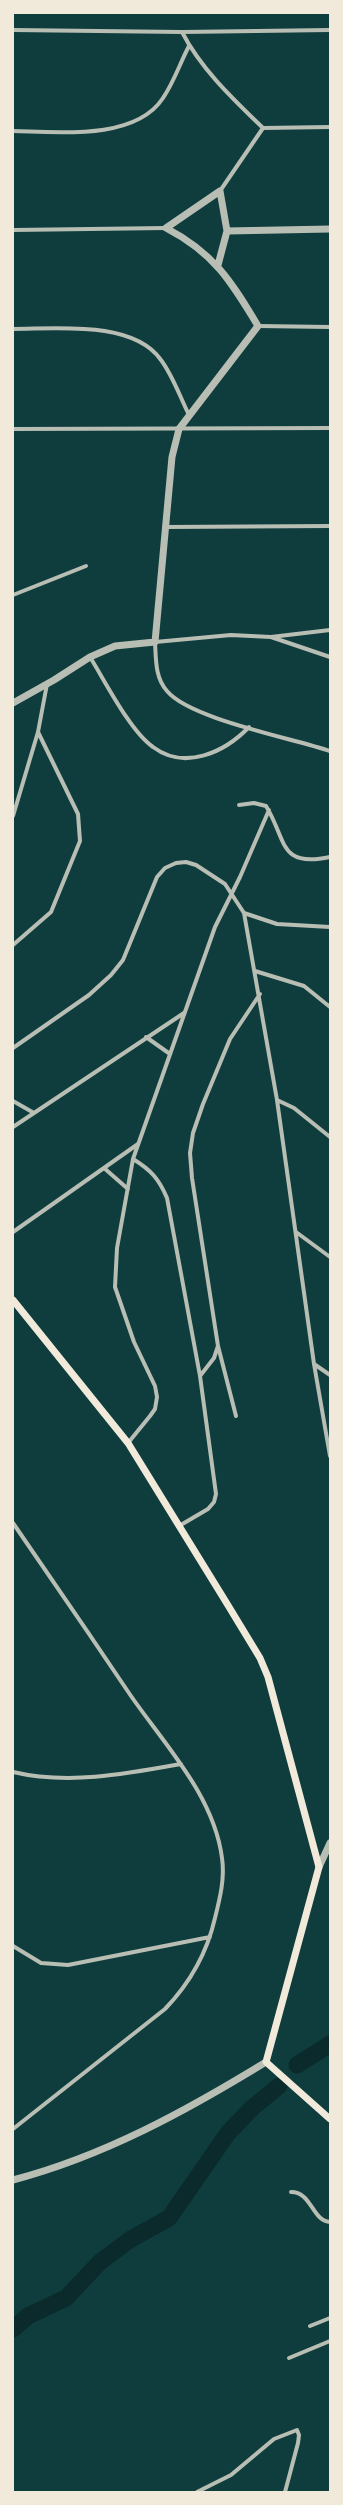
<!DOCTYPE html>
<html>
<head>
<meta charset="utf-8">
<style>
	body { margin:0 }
	#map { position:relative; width:343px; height:2505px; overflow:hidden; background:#0f3d3e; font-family:"Noto Sans",sans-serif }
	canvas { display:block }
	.frame { position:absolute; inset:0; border:14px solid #f1e9da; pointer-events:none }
</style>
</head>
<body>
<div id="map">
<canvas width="343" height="2505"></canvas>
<div class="frame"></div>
</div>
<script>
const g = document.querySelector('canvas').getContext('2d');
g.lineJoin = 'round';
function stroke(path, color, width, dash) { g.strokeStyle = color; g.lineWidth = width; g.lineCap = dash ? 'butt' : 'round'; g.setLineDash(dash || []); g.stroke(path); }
stroke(new Path2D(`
	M297 2065 330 2044
	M13 2329 28 2316 66 2298 100 2262 131 2239 169 2218 228 2133 252 2108 279 2086`), '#0a2a2b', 17);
stroke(new Path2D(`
	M13 30 182 32 330 30
	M182 32C201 69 233 99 263 128
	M263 128 330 127
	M13 131C57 132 135 141 163 98 174 82 180 63 189 46
	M220 191 263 128
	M13 230 166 228
	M258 326 330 327
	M13 329C56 329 133 320 161 360 173 376 180 397 189 415
	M13 429 330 428
	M165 527 330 526
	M13 595 86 566
	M330 630 271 637 231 635 155 642C156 659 155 678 167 691 190 719 292 738 330 751
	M271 637 330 657
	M90 657C105 681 130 731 153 747 185 771 225 752 249 727
	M239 805 254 803 266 806C287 840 278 868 330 857
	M13 816 38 732 47 684
	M244 913 277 924 330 927
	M13 945 51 912 80 841 78 814 38 732
	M255 971 304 986 330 1007
	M146 1037 170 1054
	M13 1048 89 995 111 975 123 960 157 877 165 868 176 863 186 862 196 865 225 884 244 913 277 1100 314 1364 330 1456
	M277 1100 294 1108 330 1137
	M13 1101 34 1113
	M13 1127 184 1013
	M133 1159C151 1170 159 1179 167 1198L200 1376 216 1494 214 1502 208 1509 179 1526
	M104 1168 128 1189
	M13 1232 138 1144
	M296 1232 330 1257
	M314 1364 330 1375
	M200 1376 214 1358 218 1346
	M236 1416 218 1346 192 1178 190 1153 193 1133 203 1104 230 1039 260 994
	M128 1443 150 1416 155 1409 157 1397 155 1386 134 1342 115 1287 117 1248 133 1159 215 927 240 877 269 810
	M13 1523C53 1581 92 1638 131 1696 165 1745 214 1796 222 1858 225 1878 220 1898 215 1918 207 1953 190 1983 165 2009L13 2129
	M13 1772C68 1785 126 1774 181 1764
	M13 1946 41 1963 68 1965 210 1937
	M291 2192C312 2192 312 2221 330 2222
	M310 2326 330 2318
	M289 2358 330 2341
	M197 2492 231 2475 274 2439 297 2430 299 2435 298 2443 285 2492`), '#b8beb3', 4);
stroke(new Path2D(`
	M227 231 330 229
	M13 703 54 680 90 657 115 646 155 642 172 457 179 429 258 326C231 281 214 253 166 228L220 191 227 231 218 265
	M319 1867 330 1843
	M13 2180C104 2156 186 2111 266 2062`), '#b8beb3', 7);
stroke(new Path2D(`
	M13 1300 128 1443 226 1602 260 1658 268 1677 319 1867 266 2062 330 2119`), '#f1e9da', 7);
</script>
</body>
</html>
